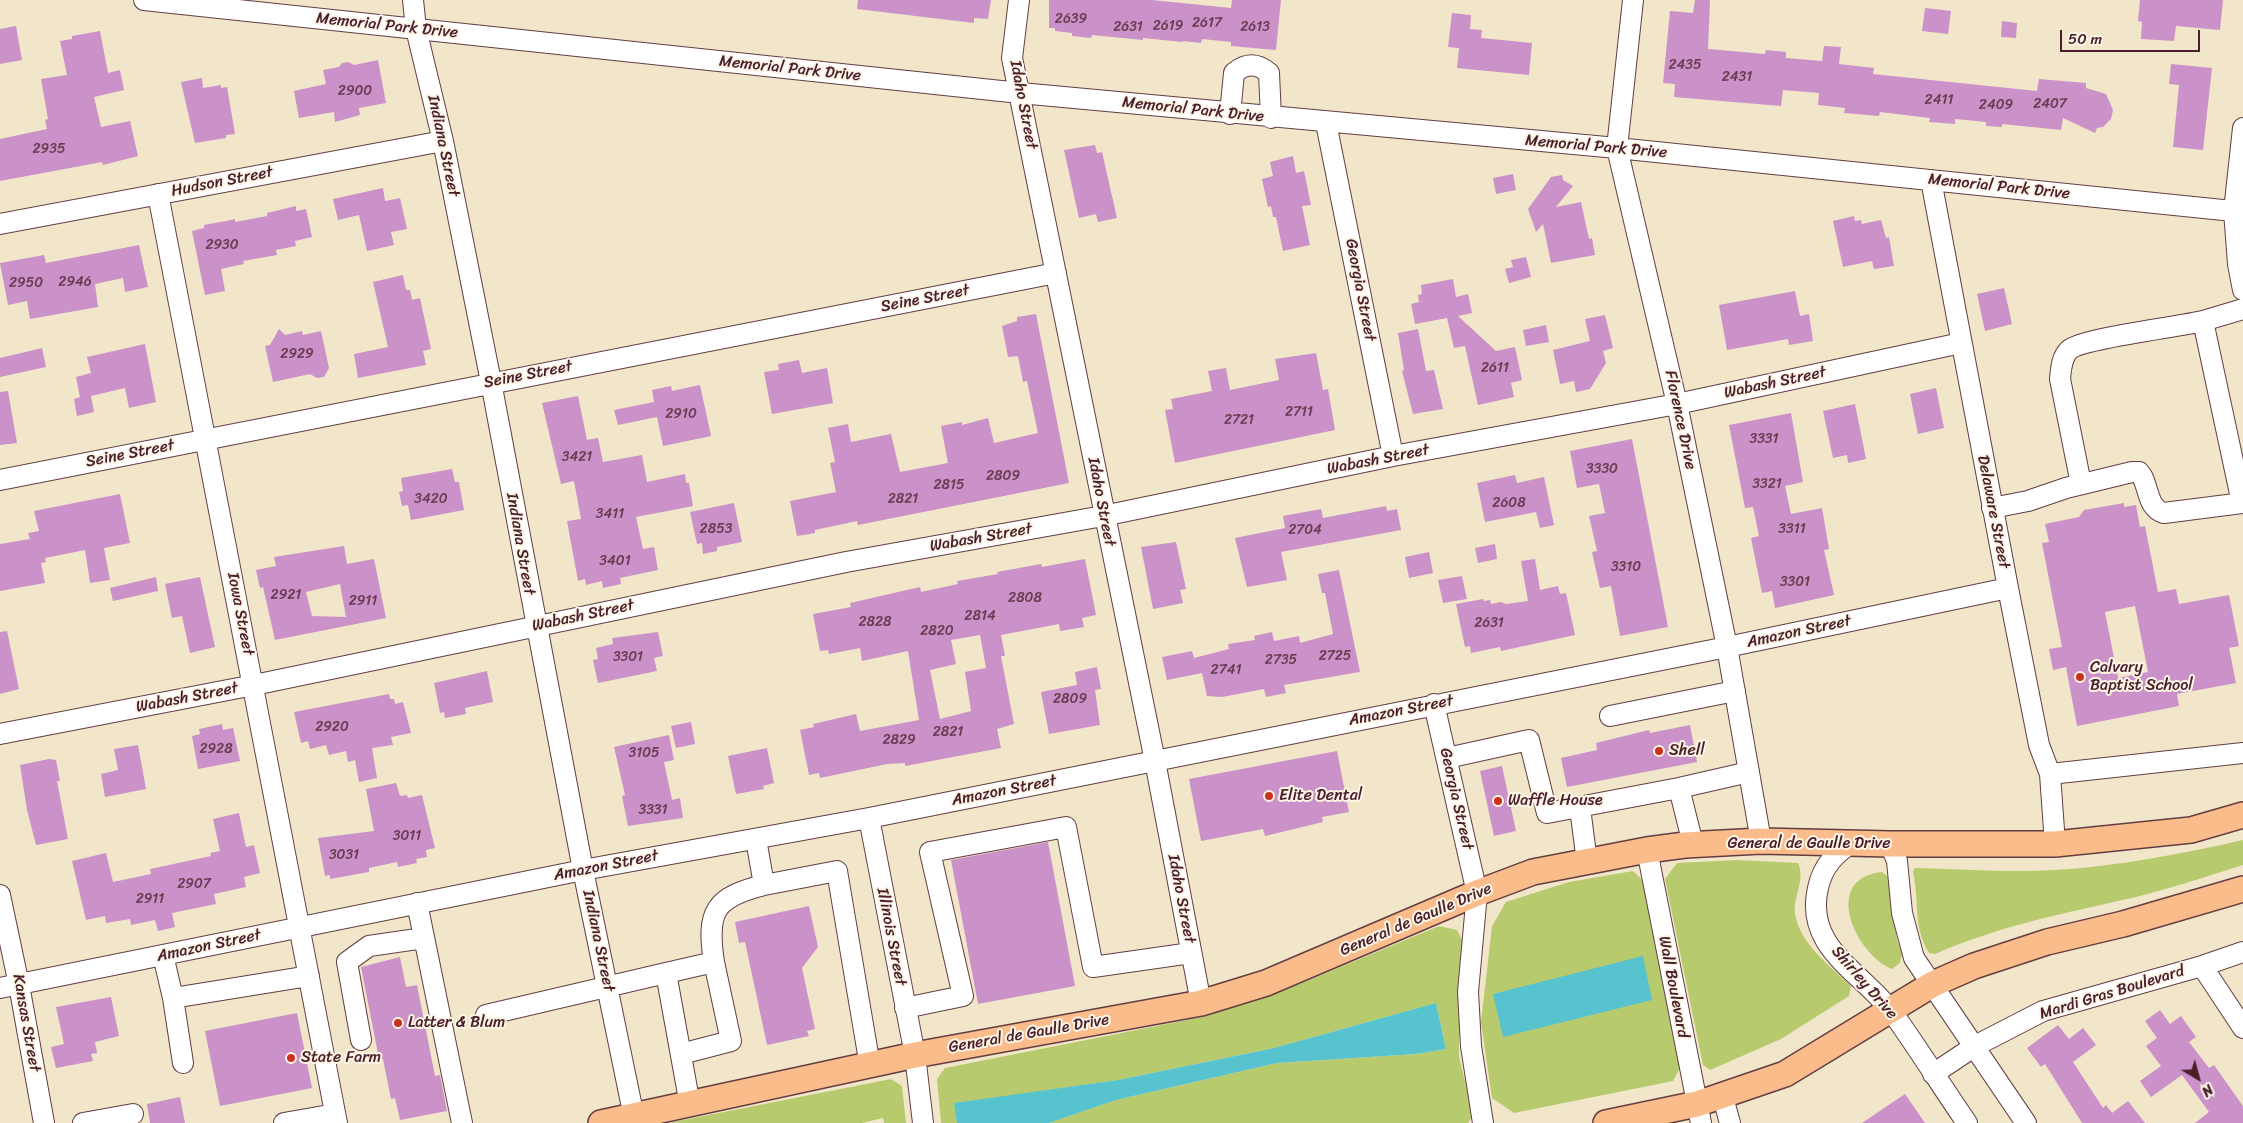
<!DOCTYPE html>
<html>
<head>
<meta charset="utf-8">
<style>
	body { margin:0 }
	#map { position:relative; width:2243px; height:1123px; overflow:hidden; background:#f1e6c9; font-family:Sriracha,sans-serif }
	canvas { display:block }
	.north { position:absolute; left:2173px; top:1053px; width:50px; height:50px; -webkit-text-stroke:4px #fcf5e5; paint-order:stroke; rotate:143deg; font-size:14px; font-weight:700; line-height:20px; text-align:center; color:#4a1f2b }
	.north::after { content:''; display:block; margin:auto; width:18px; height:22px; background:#4a1f2b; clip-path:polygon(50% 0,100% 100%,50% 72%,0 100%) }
	.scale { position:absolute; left:2060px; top:30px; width:140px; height:22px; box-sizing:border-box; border:2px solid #4a1f2b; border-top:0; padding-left:6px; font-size:15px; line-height:18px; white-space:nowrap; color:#4a1f2b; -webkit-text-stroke:4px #fcf5e5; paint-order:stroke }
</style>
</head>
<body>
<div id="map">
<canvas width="2243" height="1123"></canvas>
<div class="north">N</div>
<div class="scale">50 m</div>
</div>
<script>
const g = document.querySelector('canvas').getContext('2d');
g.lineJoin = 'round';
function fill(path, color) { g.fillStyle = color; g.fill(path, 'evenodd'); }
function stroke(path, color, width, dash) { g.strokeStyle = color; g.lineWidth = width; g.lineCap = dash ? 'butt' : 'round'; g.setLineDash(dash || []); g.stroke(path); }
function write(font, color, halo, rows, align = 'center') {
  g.font = font + ' Sriracha,sans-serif'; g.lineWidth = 4; g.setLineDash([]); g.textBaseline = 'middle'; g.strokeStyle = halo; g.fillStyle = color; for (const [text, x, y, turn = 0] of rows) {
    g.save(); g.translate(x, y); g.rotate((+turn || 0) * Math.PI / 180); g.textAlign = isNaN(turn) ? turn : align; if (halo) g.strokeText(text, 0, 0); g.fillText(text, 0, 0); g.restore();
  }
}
fill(new Path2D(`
	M2243 840V865C2202 878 2160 892 2118 901 2052 916 1998 927 1935 954L1929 953C1912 924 1920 903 1913 872L1915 868C1962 869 2009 873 2056 870 2119 866 2181 854 2243 840Z
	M1737 860 1798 863C1806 880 1793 896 1795 913 1799 943 1830 966 1851 986L1849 996 1781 1039 1710 1070 1703 1065 1665 879 1677 863Z
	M1633 871 1648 885 1681 1066 1673 1081 1514 1113 1492 1098 1481 1022 1492 926 1506 902 1569 882Z
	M1882 872 1889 877 1897 940 1902 953 1900 963 1892 969C1855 954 1821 878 1882 872Z
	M1439 926 1457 930 1463 942 1459 997V1056L1473 1115 1468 1123H1049L1116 1100 1277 1063 1416 1054 1446 1049 1436 1003 1274 1048 1118 1080 955 1104 957 1123H941L937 1079 945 1068 1187 1020 1278 993Z
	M891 1079 902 1086 906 1123H884L883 1118 862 1123H668Z`), '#b7cb6e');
fill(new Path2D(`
	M1643 956 1652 1000 1503 1037 1493 994Z
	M1436 1003 1446 1049 1416 1054 1277 1063 1116 1100 1049 1123H957L954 1103 1118 1080 1274 1048Z`), '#57c3cf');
fill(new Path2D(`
	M858 0H991L988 19 974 18V23L857 9Z
	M1049 0H1152L1231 8 1232 0H1281L1276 50 1231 46V42L1202 39 1201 43 1183 41V42L1143 38V40L1092 35 1091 38 1072 36V33L1055 31V28H1049Z
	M1695 0H1710L1708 49 1765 54 1766 50 1786 52V58L1822 61 1824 46 1841 47 1839 64 1874 68 1873 74 2037 91 2039 79 2086 83V88L2106 94 2113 110 2111 119 2103 127 2097 128 2095 133 2063 118 2061 130 2002 124V127L1986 126V122L1955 119V124L1929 122 1930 118 1880 112 1879 116 1844 113 1845 108 1818 105 1819 93 1783 90 1781 106 1674 97 1675 84 1663 83 1670 11 1693 13Z
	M2140 0H2223L2220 30 2176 26 2174 41 2141 39 2142 22 2138 21Z
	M1925 8 1951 11 1948 34 1922 31Z
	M1452 13 1471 15 1470 29 1482 30 1481 38 1532 43 1529 75 1457 68 1459 48 1448 47Z
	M2002 21 2017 23 2016 38 2001 37Z
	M16 26 22 60 0 64V29Z
	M100 31 108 73 120 70 124 90 94 97 101 127 130 121 138 156 103 165 102 162 0 181V139L47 129 45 120 48 119 41 79 67 75 60 41 72 39V36Z
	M378 60 386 103 359 108 360 115 335 122 334 112 299 118 294 91 326 84 323 70 339 67 342 63 348 62 354 65Z
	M2171 64 2212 68 2203 150 2173 147 2179 85 2169 84Z
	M202 78 203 88 221 85V88L227 87 235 134 226 135V138L195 143 181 82Z
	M1095 145 1097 153 1102 152 1117 218 1098 222 1096 214 1079 218 1064 150Z
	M1293 156 1296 173 1304 171 1311 205 1302 206 1310 245 1283 251 1276 217H1273L1271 206 1268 207 1262 179 1273 176 1270 162Z
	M1513 174 1516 190 1496 194 1493 178Z
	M1562 175 1563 180 1573 186 1556 207 1581 202 1589 239 1592 238 1595 255 1551 263 1543 224 1536 232 1528 209 1551 177Z
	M383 188 385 201 400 198 407 229 391 232 394 245 367 251 359 215 338 220 333 199Z
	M296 206V211L306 209 312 237 295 241 296 246 276 250 277 255 243 261 244 264 221 269 225 291 205 295 192 231 204 228V225L226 221 235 219V222L267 216V213Z
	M1854 216 1855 221 1861 220 1862 224 1881 220 1886 238 1889 237 1894 266 1874 269 1872 261 1843 267 1833 221Z
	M139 245 148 287 125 292 123 278 95 284 98 307 30 319 27 301 8 305 0 263 44 255 46 263Z
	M1526 257 1531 277 1509 283 1505 269 1513 267 1511 260Z
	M403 275 406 290H410L412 300 420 298 431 349 423 351 426 365 358 378 354 354 388 347 373 282Z
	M1453 279 1456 297 1468 294 1472 313 1458 316 1496 351 1515 347 1522 380 1511 383 1514 397 1478 405 1465 346 1454 348 1447 318 1415 324 1411 304 1419 302 1418 295 1422 294 1421 285Z
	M2004 288 2012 324 1985 331 1977 294Z
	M1795 291 1800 316 1809 314 1813 341 1789 345 1788 339 1727 350 1719 305Z
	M1036 314 1069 483 858 525 857 521 815 530V533L797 536 790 501 836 492 830 463 835 462 828 428 848 424 851 442 891 434 900 472 948 463 941 426 962 422V425L988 418 994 443 1038 433 1027 381 1023 382 1018 356 1008 357 1002 326 1017 321V317Z
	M1605 315 1613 348 1603 351 1606 363 1590 389 1576 392 1574 381 1560 384 1553 350 1590 341 1585 319Z
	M1546 325 1549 342 1526 346 1523 330Z
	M279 329 285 335 302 331 303 335 321 331 329 368 324 377 317 378 310 374 273 382 265 346 270 345Z
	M1418 329 1426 371 1434 370 1443 409 1413 414 1402 371 1404 370 1398 333Z
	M145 344 156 402 129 408 125 388 91 396 94 412 77 416 74 399 80 397 76 377 91 373 87 357Z
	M42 348 46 367 0 377V358Z
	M1316 353 1323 390 1328 389 1335 430 1175 463 1165 410 1173 409 1171 399 1212 391 1208 371 1226 368 1230 390 1279 380 1275 359Z
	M799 360 802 373 827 368 833 403 772 414 764 372 779 370 778 364Z
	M700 385 711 436 663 446 657 417 618 425 614 410 654 402 652 390 671 386 672 391Z
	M1936 388 1944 428 1918 434 1910 394Z
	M8 391 17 443 0 445V392Z
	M578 396 587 440 598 438 603 462 642 455 647 482 685 474 686 483H689L693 506 636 517 643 549 654 547 658 570 620 578 621 584 603 588 602 581 586 585 585 579 578 581 567 521 581 519 574 481 561 484 542 403Z
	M1855 404 1866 459 1848 463 1847 455 1833 458 1823 411Z
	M1791 413 1803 482 1785 486 1791 514 1822 508 1829 549 1824 550 1834 595 1775 608 1772 591 1762 593 1751 538 1759 536 1753 507 1745 508 1729 425Z
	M1632 439 1668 627 1620 636 1611 586 1600 588 1592 552 1597 551 1589 516 1605 513 1599 484 1577 488 1570 451Z
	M452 469 455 482H459L464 510 411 520 408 505 402 506 399 492 403 491 401 478Z
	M1515 475 1517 483 1544 477 1554 525 1540 528 1536 512 1485 522 1477 483Z
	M120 494 130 543 104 548 110 580 90 583 85 550 45 558 46 562 41 563 45 583 0 591V544L30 539 28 533 39 531 34 511Z
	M734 503 742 542 717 547V551L703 554 702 543 697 544 690 512Z
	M2124 503V507L2136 505 2140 527 2145 526 2158 592 2176 589 2179 604 2229 595 2239 646 2229 648 2236 683 2177 694 2179 706 2077 726 2066 667 2053 670 2049 649 2062 647 2042 543 2049 542 2045 524 2079 517 2084 510ZM2135 606 2148 672 2118 678 2105 612Z
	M1386 506 1387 511 1397 509 1401 530 1281 552 1287 580 1247 587 1235 538 1285 528 1283 516 1321 509 1323 518Z
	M1176 542 1186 589 1180 590 1183 603 1153 609 1141 547Z
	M1495 544 1497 559 1478 563 1475 548Z
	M344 546 347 564 374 559 386 618 275 640 263 587 260 588 256 570 276 566 274 557ZM340 584 346 617 312 616 306 592Z
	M1429 552 1433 573 1409 578 1405 557Z
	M1085 559 1096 615 1082 618 1084 627 1060 631 1059 624 1001 635 1005 656H1001L1014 724 997 729 1001 748 905 766V763L887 764 820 778 819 773 809 775 800 730 814 727 813 724 856 714 860 731 919 720 908 651 862 661 860 648 829 654 828 650 820 651 813 614 851 607 850 603 920 587 921 592 958 584 957 581 998 574 997 572 1041 564 1042 567ZM980 635 986 668 965 672 971 711 940 719 930 670 956 664 951 640Z
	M1535 559 1540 590 1558 586 1560 594 1566 593 1575 635 1501 651 1500 647 1471 653 1470 646 1465 647 1456 604 1483 599 1484 601 1490 600 1491 604 1501 602 1506 604 1528 601 1521 561Z
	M1339 570 1360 672 1284 685 1286 693 1266 697 1264 689 1222 697 1207 696 1202 673 1167 680 1162 657 1192 651 1194 658 1229 649 1228 644 1255 640 1254 636 1272 632 1274 641 1299 636 1300 643 1333 634 1325 593H1322L1318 574Z
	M1462 576 1467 599 1443 603 1438 580Z
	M156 577 158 591 113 601 110 588Z
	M200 577 215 647 190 653 182 616 172 618 165 584Z
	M7 631 19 689 0 694V632Z
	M658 632 663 656 654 658 657 671 598 683 593 660 598 659 596 648 613 644 612 638Z
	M1097 667 1101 689 1095 690 1100 725 1049 734 1041 692 1077 685 1075 672Z
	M487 671 493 702 465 708 466 714 445 718 444 712 440 713 434 683Z
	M389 694 390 699H394L395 704 403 702 411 733 391 737 393 745 372 748 377 778 359 782 355 760 348 762 346 751 329 755 326 745 310 749 308 741 301 743 294 712Z
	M691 722 695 744 676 748 671 726Z
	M222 724 223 730 233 728 240 761 198 769 192 736 200 734 199 729Z
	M1690 725 1697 762 1567 787 1561 758 1597 750 1596 743 1649 730 1650 733Z
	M669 735 674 760 664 762 672 800 680 798 683 818 628 826 622 796 625 795 614 747Z
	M138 745 146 789 105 797 101 774 118 770 114 749Z
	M767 748 774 783 763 786 764 789 736 794 728 756Z
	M1337 751 1349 812 1322 817 1323 822 1265 836 1263 829 1201 841 1189 779Z
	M49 759 56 760 60 781H57L68 839 36 845 27 810 20 765Z
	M1502 766 1516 831 1494 836 1480 771Z
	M396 783 400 796 407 795 408 798 422 795 435 848 426 850 427 857 416 859 417 863 398 867 397 862 369 868V872L330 879V875L325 876 318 838 374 831 366 789Z
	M239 813 246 847 254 845 260 873 244 877 246 887 214 894 216 904 172 913 175 927 158 931 155 920 131 925 130 919 106 923 105 916 86 920 72 861 106 853 113 882 151 874 150 869 211 856 210 853 220 851 213 819Z
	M1048 842 1075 986 978 1004 951 860Z
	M809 906 818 947 802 968 815 1029 807 1031 809 1036 767 1045 745 942 739 943 735 922Z
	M400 957 406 987 417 985 435 1076 440 1075 447 1111 400 1120 395 1098 391 1099 383 1059H379L361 967Z
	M111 997 119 1036 95 1042 97 1053 91 1054 93 1061 56 1068 51 1047 64 1044 56 1007Z
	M2160 1010 2170 1024 2181 1016 2196 1037 2189 1042 2209 1068 2214 1065 2243 1106V1123H2195L2209 1112 2182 1075 2151 1097 2140 1081 2161 1066 2146 1046 2157 1038 2145 1021Z
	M297 1013 312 1088 220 1106 205 1031Z
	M2058 1025 2069 1039 2083 1028 2096 1045 2073 1062 2103 1108 2106 1105 2112 1113 2128 1101 2145 1123H2082L2045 1064 2041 1067 2027 1048Z
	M1905 1094 1925 1123H1862Z
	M180 1097 185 1123H150L147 1104Z`), '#cb91c9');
const minor = new Path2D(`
	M144 0 1020 93 1617 148 2243 212
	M413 0 416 29 443 141 491 382 583 870 634 1117
	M1019 0 1012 58 1155 761 1201 1003
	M1633 0 1617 148 1677 404 1727 647 1761 841
	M1230 114 1234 73C1246 63 1257 63 1269 73L1271 118
	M1326 123 1393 456
	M2243 128 2234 211 2238 264 2243 290
	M1931 180 2008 588 2039 745 2050 774 2055 844
	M158 194 337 1123
	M0 224 443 141
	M0 480 1056 273
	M2081 484 2060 379C2061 370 2061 358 2069 350 2082 338 2179 327 2203 321
	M2242 503 2203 321 2243 309
	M1992 508 2028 501 2066 488 2132 472H2139L2142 476C2149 489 2148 509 2164 513L2243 503
	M1434 704 1477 893 1468 992 1471 1046 1483 1123
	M1610 716 1735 691
	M0 734 254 685 846 562 1103 516 1393 456 1677 404 1961 343
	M1447 758 1529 740 1547 813 1679 788 1693 844
	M2050 774 2243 753
	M1679 788 1749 772
	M1580 808 1587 862
	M869 818 915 1055 923 1123
	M1854 841C1835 854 1823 865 1818 888 1804 948 1862 972 1892 1012 1918 1048 1942 1087 1967 1123
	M1890 844 1897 861 1902 913 1914 958 2026 1123
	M1647 850 1701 1123
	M764 885 837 871 870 1066
	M0 895 19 985 44 1123
	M417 903 462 1123
	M163 955 173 998
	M2202 966 2243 1028
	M666 973 714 962C706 911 715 897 764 885L756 839
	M0 988 583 870 869 818 1727 647 2008 588
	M905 1008 963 996 930 852 1066 827 1093 967 1191 953
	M486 1015 666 973 690 1105
	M361 1040 347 962 369 946 424 938
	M681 1054 731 1041 714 962
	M183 1063 173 998 309 976
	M1933 1074 1975 1046 2043 1011 2202 966 2243 952
	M1722 1094 1730 1123
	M83 1123 133 1114
	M284 1123 335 1114`);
const major = new Path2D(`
	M601 1123 915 1055 1201 1003 1266 983 1477 893 1533 872 1647 850 1685 845 1761 841 1890 844H2055L2191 830 2243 815
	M1606 1123 1697 1104 1785 1074 1933 984 1974 966 2047 942 2123 924 2243 889`);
stroke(minor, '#633d43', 22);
stroke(major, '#633d43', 28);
stroke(minor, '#fff', 20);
stroke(major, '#f9bc8a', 25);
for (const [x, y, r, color] of [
	[2080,677,5,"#c8321e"],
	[1659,751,5,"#c8321e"],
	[1269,796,5,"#c8321e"],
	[1498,801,5,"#c8321e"],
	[398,1023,5,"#c8321e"],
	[291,1058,5,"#c8321e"]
]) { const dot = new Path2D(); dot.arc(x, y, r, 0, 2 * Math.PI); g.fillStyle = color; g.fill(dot); stroke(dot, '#fcf5e5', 2); }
write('14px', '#6a3c52', null, [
	["2639",1071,19],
	["2617",1207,23],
	["2619",1168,26],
	["2631",1128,27],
	["2613",1255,27],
	["2435",1685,65],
	["2431",1737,77],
	["2900",355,91],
	["2411",1939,100],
	["2407",2050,104],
	["2409",1996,105],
	["2935",49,149],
	["2930",222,245],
	["2946",75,282],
	["2950",26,283],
	["2929",297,354],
	["2611",1495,368],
	["2711",1299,412],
	["2910",681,414],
	["2721",1239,420],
	["3331",1764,439],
	["3421",577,457],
	["3330",1602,469],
	["2809",1003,476],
	["3321",1767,484],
	["2815",949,485],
	["3420",431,499],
	["2821",903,499],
	["2608",1509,503],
	["3411",610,514],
	["2853",716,529],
	["3311",1792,529],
	["2704",1305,530],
	["3401",615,561],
	["3310",1626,567],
	["3301",1795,582],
	["2921",286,595],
	["2808",1025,598],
	["2911",363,601],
	["2814",980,616],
	["2828",875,622],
	["2631",1489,623],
	["2820",937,631],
	["2725",1335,656],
	["3301",628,657],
	["2735",1281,660],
	["2741",1226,670],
	["2809",1070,699],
	["2920",332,727],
	["2821",948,732],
	["2829",899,740],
	["2928",216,749],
	["3105",644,753],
	["3331",653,810],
	["3011",407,836],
	["3031",344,855],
	["2907",194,884],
	["2911",150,899]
]);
write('16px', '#4a1f2b', '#fcf5e5', [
	["Memorial Park Drive",387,26,6],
	["Memorial Park Drive",790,69,6],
	["Idaho Street",1023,105,79],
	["Memorial Park Drive",1193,110,6],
	["Indiana Street",443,146,78],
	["Memorial Park Drive",1596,147,5],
	["Hudson Street",222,182,-11],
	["Memorial Park Drive",1999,187,6],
	["Georgia Street",1360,290,79],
	["Seine Street",925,299,-11],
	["Seine Street",528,375,-11],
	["Wabash Street",1775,383,-12],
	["Florence Drive",1680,420,78],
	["Seine Street",130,454,-11],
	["Wabash Street",1378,460,-11],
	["Idaho Street",1101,502,79],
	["Delaware Street",1993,512,79],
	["Wabash Street",981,538,-10],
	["Indiana Street",520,544,80],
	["Iowa Street",240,614,79],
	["Wabash Street",583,616,-12],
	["Amazon Street",1799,632,-12],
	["Wabash Street",187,698,-11],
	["Amazon Street",1401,711,-11],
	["Amazon Street",1004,791,-11],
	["Georgia Street",1456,799,77],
	["General de Gaulle Drive",1809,844],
	["Amazon Street",606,866,-11],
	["Idaho Street",1181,899,79],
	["General de Gaulle Drive",1416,920,-23],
	["Illinois Street",891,937,79],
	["Indiana Street",598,941,78],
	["Amazon Street",209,946,-12],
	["Shirley Drive",1864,983,49],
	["Wall Boulevard",1673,987,79],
	["Mardi Gras Boulevard",2112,993,-17],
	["Kansas Street",26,1023,80],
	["General de Gaulle Drive",1029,1034,-10]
]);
write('16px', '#4a1f2b', '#fcf5e5', [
	["Calvary",2090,668],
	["Baptist School",2090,686],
	["Shell",1669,751],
	["Elite Dental",1279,796],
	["Waffle House",1508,801],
	["Latter & Blum",408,1023],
	["State Farm",301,1058]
], 'left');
</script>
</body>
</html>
